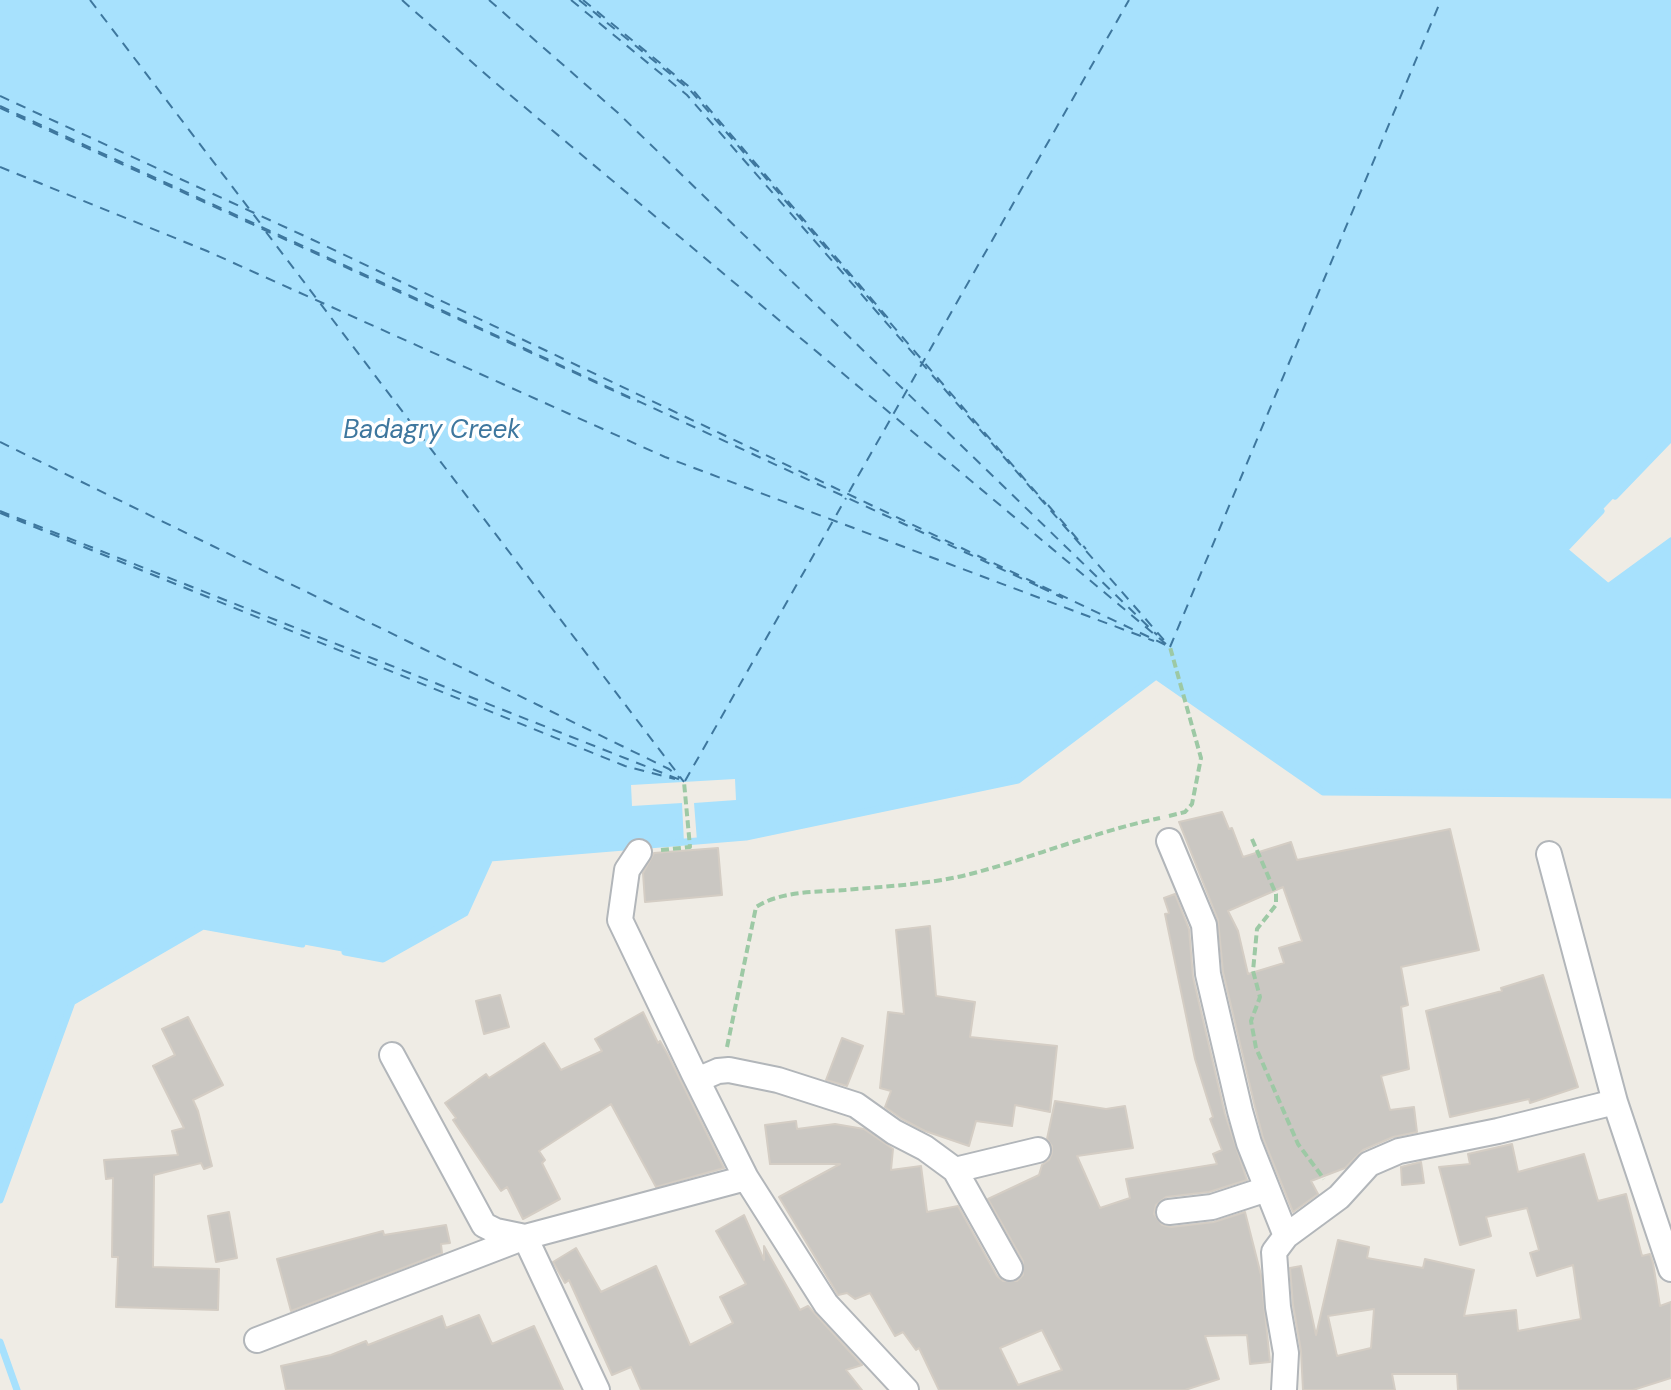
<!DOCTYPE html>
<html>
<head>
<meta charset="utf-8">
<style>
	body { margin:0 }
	canvas { display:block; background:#efece5 }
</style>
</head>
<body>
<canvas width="1671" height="1390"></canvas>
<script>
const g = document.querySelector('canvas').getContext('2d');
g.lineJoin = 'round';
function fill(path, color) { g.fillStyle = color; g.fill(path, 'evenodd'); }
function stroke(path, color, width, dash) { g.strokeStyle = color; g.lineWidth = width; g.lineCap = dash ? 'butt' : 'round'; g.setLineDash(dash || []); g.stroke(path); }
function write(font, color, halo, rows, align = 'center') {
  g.font = font + ' "DM Sans",sans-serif'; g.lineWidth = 7; g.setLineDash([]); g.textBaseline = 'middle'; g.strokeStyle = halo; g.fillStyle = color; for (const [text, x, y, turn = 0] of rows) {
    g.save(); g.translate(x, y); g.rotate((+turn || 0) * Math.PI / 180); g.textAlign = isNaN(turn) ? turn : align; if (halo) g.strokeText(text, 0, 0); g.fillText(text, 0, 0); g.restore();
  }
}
fill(new Path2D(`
	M0 0H1671V438L1564 550 1608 587 1671 541V795L1323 792 1155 676 1018 780 745 837 490 858 465 913 383 959 203 926 72 1002 0 1200Z`), '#a7e1fd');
fill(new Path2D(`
	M735 779 736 800 694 803 697 841 684 843 682 803 632 806 631 785Z`), '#efece5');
stroke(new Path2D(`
	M1615 496 1671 438
	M1601 511 1564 550 1608 587 1671 541
	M345 952 383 959 465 913 490 858 746 837 1018 780 1156 676 1323 792 1671 795
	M0 1200 72 1002 203 926 302 944
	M0 1342 17 1390`), '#a7e1fd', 7);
stroke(new Path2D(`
	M90 0 260 223
	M402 0 491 79 1166 644
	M489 0 617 112 1157 635
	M571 0 687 95 1164 640
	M579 0 690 90 1046 504
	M583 0 692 89 893 324
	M0 96 311 239 1170 647
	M0 106 1038 586
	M0 108 638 402
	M0 167 207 251 665 457 1154 641
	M266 232 684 782
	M0 442 669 769 680 778
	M849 492 1129 0
	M1048 505 1086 549
	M0 511 683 781
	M0 513 625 766 675 779
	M1040 587 1063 598
	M1170 647 1441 0
	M685 781 846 498`), '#3e779e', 2, [10, 8]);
const building = new Path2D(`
	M1222 812 1229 829 1232 828 1243 857 1291 842 1297 860 1450 829 1479 950 1401 967 1408 1005 1401 1007 1409 1069 1381 1076 1390 1110 1414 1107 1417 1132 1393 1137 1363 1150 1345 1168 1311 1181 1318 1194 1293 1212 1263 1138 1255 1107 1223 972 1218 920 1179 822ZM1283 887 1302 941 1279 948 1284 963 1248 974 1238 931 1228 911Z
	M718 848 722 895 645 902 643 873 654 853Z
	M1175 894 1189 929 1193 977 1225 1114 1247 1180 1209 1192 1166 1197 1156 1205 1154 1214 1162 1225 1171 1227 1214 1222 1245 1212 1261 1275 1270 1362 1250 1364 1247 1335 1205 1336 1219 1379 1185 1390H939L919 1348 916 1350 903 1332 895 1336 870 1293 855 1299 847 1293 838 1295 779 1197 840 1164H770L765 1125 796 1121 797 1129 835 1124 864 1129 893 1149 891 1170 921 1166 927 1212 958 1206 997 1276 1003 1281H1017L1023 1275V1261L988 1199 1039 1175 1042 1165 1049 1160 1052 1153V1146L1047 1139 1055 1101 1106 1109 1125 1106 1133 1148 1077 1156 1100 1208 1130 1198 1126 1179 1217 1164 1213 1154 1222 1150 1210 1119 1213 1117 1195 1059 1165 914 1169 913 1164 898ZM1042 1330 1062 1370 1018 1385 1000 1348Z
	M930 926 936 996 975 1002 970 1037 1057 1046 1050 1112 1015 1105 1012 1126 976 1121 969 1146 925 1131 902 1119 885 1107 891 1091 880 1088 888 1012 904 1014 896 930Z
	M1543 975 1578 1087 1530 1103 1529 1099 1450 1117 1426 1011 1502 991 1501 988Z
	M500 995 509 1027 484 1034 476 1001Z
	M643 1012 658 1043 660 1041 668 1055 724 1168 656 1187 611 1104 539 1151 545 1160 542 1163 560 1199 523 1219 507 1187 501 1191 453 1120 456 1118 445 1103 486 1074 489 1078 544 1043 561 1070 602 1051 595 1039Z
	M188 1017 223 1085 193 1100 198 1111 212 1166 204 1169 201 1163 154 1175 153 1267 219 1269 218 1310 116 1307 118 1257H112L113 1178 106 1179 104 1160 178 1155 172 1131 184 1128 153 1066 175 1055 162 1029Z
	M842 1038 863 1046 847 1086 826 1080Z
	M1512 1144 1518 1172 1584 1154 1598 1201 1626 1194 1642 1256 1650 1254 1653 1263 1660 1306 1671 1302V1378L1633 1390H1458L1457 1374H1392L1395 1390H1303L1301 1351 1293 1305 1290 1268 1301 1266 1316 1335 1338 1240 1369 1247 1367 1258 1423 1268 1425 1259 1474 1270 1464 1316 1516 1310 1518 1331 1581 1319 1573 1265 1537 1276 1530 1253 1539 1250 1527 1208 1486 1217 1491 1236 1460 1245 1439 1167 1470 1164 1468 1154ZM1374 1309 1371 1348 1337 1356 1328 1316Z
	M1421 1162 1424 1183 1402 1185 1401 1167Z
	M229 1212 237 1258 216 1262 208 1216Z
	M744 1215 764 1260V1246L800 1310 808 1306 862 1365 846 1370 862 1390H641L631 1367 612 1375 569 1280 565 1283 553 1262 576 1248 601 1292 656 1266 690 1345 733 1323 720 1297 746 1284 716 1231Z
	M446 1225 450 1243 441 1244 442 1253 291 1311 277 1259 383 1231 384 1235Z
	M479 1315 492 1344 534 1326 563 1390H286L281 1366 331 1355 366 1341 368 1345 442 1316 446 1328Z`);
fill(building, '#cac7c2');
stroke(building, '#d4cdc4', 2);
const minor = new Path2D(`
	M1169 841 1204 925 1208 974 1240 1111 1249 1143 1286 1236
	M639 852 627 870 620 920 694 1074 746 1178 826 1304 906 1390
	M1549 854 1615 1102 1671 1269
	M392 1055 484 1225 496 1231 525 1237 746 1178
	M697 1080 718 1071 729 1070 778 1080 856 1105 894 1132 925 1148 955 1170 1010 1268
	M955 1170 1038 1150
	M1169 1212 1212 1207 1267 1189
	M257 1340 525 1237 597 1390
	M1284 1390 1286 1353 1278 1307 1274 1252 1286 1236 1339 1197 1369 1164 1399 1151 1498 1131 1615 1102`);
stroke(minor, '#b2b6ba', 28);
stroke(new Path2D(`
	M1169 816 1185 812 1192 804 1201 758 1170 647
	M1252 839 1276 894V905L1257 929 1253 971 1260 997 1251 1021 1256 1048 1298 1144 1324 1179
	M661 850 690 847 684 782
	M727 1047 756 907C781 891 816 892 845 890 890 886 935 884 978 872 1039 855 1098 831 1160 818`), '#9dc9a5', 4, [8, 4]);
stroke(minor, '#fff', 24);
write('italic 26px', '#3e779e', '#fff', [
	["Badagry Creek",432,431]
]);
</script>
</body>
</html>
